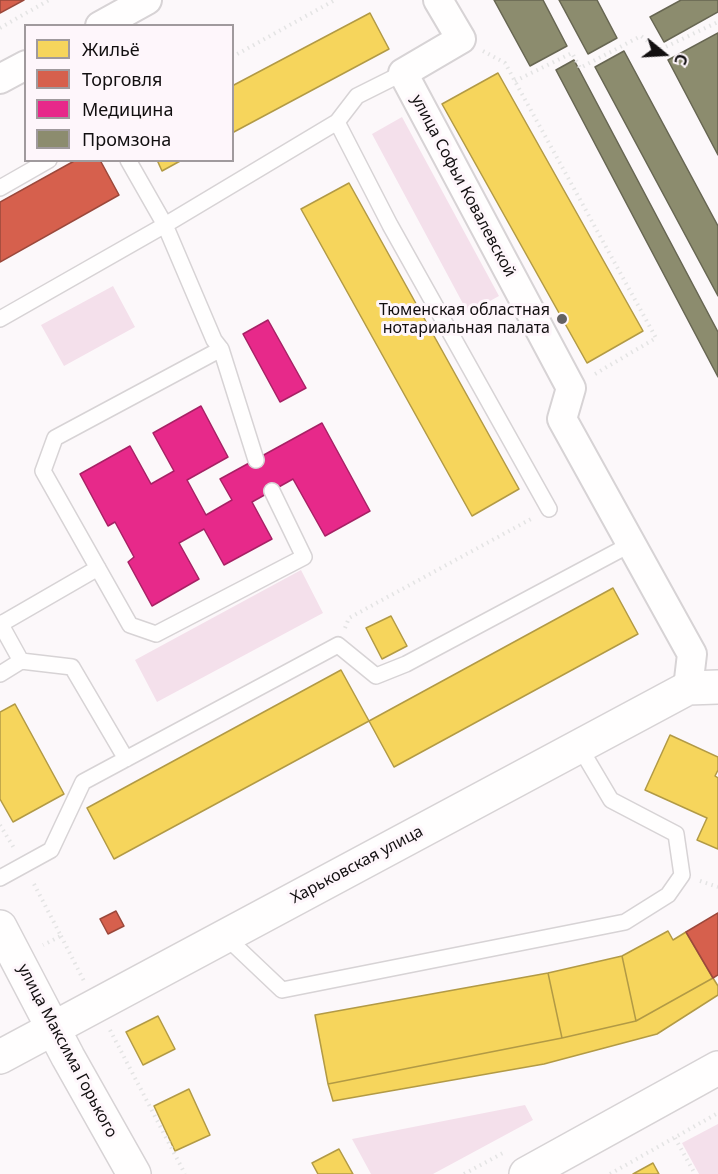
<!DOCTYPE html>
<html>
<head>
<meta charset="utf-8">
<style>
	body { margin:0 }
	#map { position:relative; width:718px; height:1174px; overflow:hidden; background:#fcf8fa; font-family:"Noto Sans",sans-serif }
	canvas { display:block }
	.legend { position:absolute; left:24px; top:24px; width:210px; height:138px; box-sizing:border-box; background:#fef6fb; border:2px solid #a09a9d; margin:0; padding:8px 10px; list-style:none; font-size:18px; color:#120f10 }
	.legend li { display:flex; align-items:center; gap:12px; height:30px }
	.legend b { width:30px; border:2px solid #a09a9d }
	.north { position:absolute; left:634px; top:24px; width:60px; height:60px; -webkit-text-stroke:4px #fef6fb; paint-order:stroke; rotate:108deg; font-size:16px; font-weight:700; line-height:24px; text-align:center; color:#120f10 }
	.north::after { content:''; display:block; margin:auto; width:21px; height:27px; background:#120f10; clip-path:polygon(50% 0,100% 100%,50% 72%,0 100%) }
</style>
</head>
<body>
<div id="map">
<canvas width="718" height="1174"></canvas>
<ul class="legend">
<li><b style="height:16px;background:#f6d55c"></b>Жильё</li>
<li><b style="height:16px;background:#d6604d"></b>Торговля</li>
<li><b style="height:16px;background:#e7298a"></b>Медицина</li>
<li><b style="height:16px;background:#8c8c6e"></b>Промзона</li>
</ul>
<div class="north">С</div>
</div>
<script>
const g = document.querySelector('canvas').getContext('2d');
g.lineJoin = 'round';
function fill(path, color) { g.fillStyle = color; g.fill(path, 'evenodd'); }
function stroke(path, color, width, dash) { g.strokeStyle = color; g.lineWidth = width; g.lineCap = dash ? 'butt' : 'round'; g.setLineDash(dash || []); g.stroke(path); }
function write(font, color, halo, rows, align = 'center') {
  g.font = font + ' "Noto Sans",sans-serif'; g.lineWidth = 6; g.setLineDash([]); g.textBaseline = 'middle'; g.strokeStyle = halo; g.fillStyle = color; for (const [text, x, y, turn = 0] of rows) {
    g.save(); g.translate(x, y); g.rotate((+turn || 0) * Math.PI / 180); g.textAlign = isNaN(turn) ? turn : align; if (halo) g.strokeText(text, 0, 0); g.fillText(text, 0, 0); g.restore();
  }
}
fill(new Path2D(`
	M402 117 499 296 468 313 372 134Z
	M113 286 135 327 64 366 41 325Z
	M301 570 323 613 157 702 135 660Z
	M525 1105 533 1120 433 1174H371L352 1139Z
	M718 1124V1174H699L682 1143Z`), '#f4e0eb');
const homes = new Path2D(`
	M370 13 389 49 232 133V86Z
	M498 73 643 331 587 363 442 104Z
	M157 160H182L162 171Z
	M349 183 519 489 472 516 301 209Z
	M613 588 638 634 394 767 369 721Z
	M391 616 407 646 382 659 366 628Z
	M341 670 369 721 114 859 87 808Z
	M15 704 64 794 13 822 0 799V712Z
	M670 735 718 757V770L715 776 718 778V849L697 840 707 818 645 790Z
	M668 931 673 940 686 932 713 978 636 1021 622 956Z
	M622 956 636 1021 562 1038 548 973Z
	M548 973 562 1038 328 1084 315 1015Z
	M713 978 718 986V995L657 1034 544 1064 333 1101 328 1084 562 1038 636 1021Z
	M158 1016 175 1049 143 1065 126 1032Z
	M189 1089 210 1135 175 1151 154 1106Z
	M339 1149 353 1174H318L312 1163Z
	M653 1163 659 1174H633Z`);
fill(homes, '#f6d55c');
stroke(homes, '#b29a45', 1.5);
const shops = new Path2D(`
	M0 0H24L0 13Z
	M76 160H100L119 195 0 262V202Z
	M116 911 124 926 108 934 100 919Z
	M718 913V975L713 978 686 932Z`);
fill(shops, '#d6604d');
stroke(shops, '#9b483b', 1.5);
const health = new Path2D(`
	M268 320 306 388 280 402 243 334Z
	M201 406 228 457 187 480 206 515 232 500 220 479 322 423 370 511 325 536 293 479 252 502 272 539 224 565 204 529 179 543 199 579 152 606 128 562 134 557 115 522 108 526 80 474 130 446 151 484 174 471 153 433Z`);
fill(health, '#e7298a');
stroke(health, '#a72165', 1.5);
const industry = new Path2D(`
	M494 0H543L567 46 530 66Z
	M559 0H597L617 38 588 54Z
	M681 0H718V12L664 42 650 17Z
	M718 33V155L668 60Z
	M624 51 718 226V296L595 67Z
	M574 60 718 332V377L556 70Z`);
fill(industry, '#8c8c6e');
stroke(industry, '#676652', 1.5);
const lane = new Path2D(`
	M337 122 390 225 549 509
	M128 160 165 225 214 340 221 349 55 438 43 471 130 625 156 634 304 557 272 491
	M0 188 49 160
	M0 319 165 225 337 122 357 96 403 73
	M221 349 256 460
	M0 623 21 661
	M1 624 98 568
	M0 674 21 661 72 667 126 759
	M0 878 51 850 83 782 338 645 376 676 406 664 631 544
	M225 936 282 990 625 922 668 895 682 875 676 834 611 800 579 746`);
const street = new Path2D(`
	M438 0 461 39 403 73 571 388 562 419 692 654 688 688
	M100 26 147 0
	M0 79 26 65`);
const secondary = new Path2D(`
	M0 927 68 1057 134 1174
	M0 1057 688 688 718 687
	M526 1174 718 1068`);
stroke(lane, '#d7d3d5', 18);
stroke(street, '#d7d3d5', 32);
stroke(secondary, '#d7d3d5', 36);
stroke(new Path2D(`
	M0 28 49 0
	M483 51 505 63 656 338 595 374
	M232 57 335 0
	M515 81 572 53 580 68 641 36 659 50 718 22
	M345 628 349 618 531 519
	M0 825 14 848
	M700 881 718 887
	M34 884 61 936 43 945
	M61 936 84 981
	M110 1030 185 1174
	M675 1138 695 1174
	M464 1174 503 1153
	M610 1174 718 1113`), '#e4e4e4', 4, [1.5, 4.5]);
stroke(lane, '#fffefe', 15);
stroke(street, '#fffefe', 28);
stroke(secondary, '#fffefe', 33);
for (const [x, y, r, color] of [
	[562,319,6,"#646162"]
]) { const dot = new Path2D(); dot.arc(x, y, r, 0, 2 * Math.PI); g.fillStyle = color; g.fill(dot); stroke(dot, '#fef6fb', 2); }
write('16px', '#120f10', '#fef6fb', [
	["улица Софьи Ковалевской",463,186,62],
	["Харьковская улица",357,865,-28],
	["улица Максима Горького",67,1051,62]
]);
write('16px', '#120f10', '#fef6fb', [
	["Тюменская областная",550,310],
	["нотариальная палата",550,328]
], 'right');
</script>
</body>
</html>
